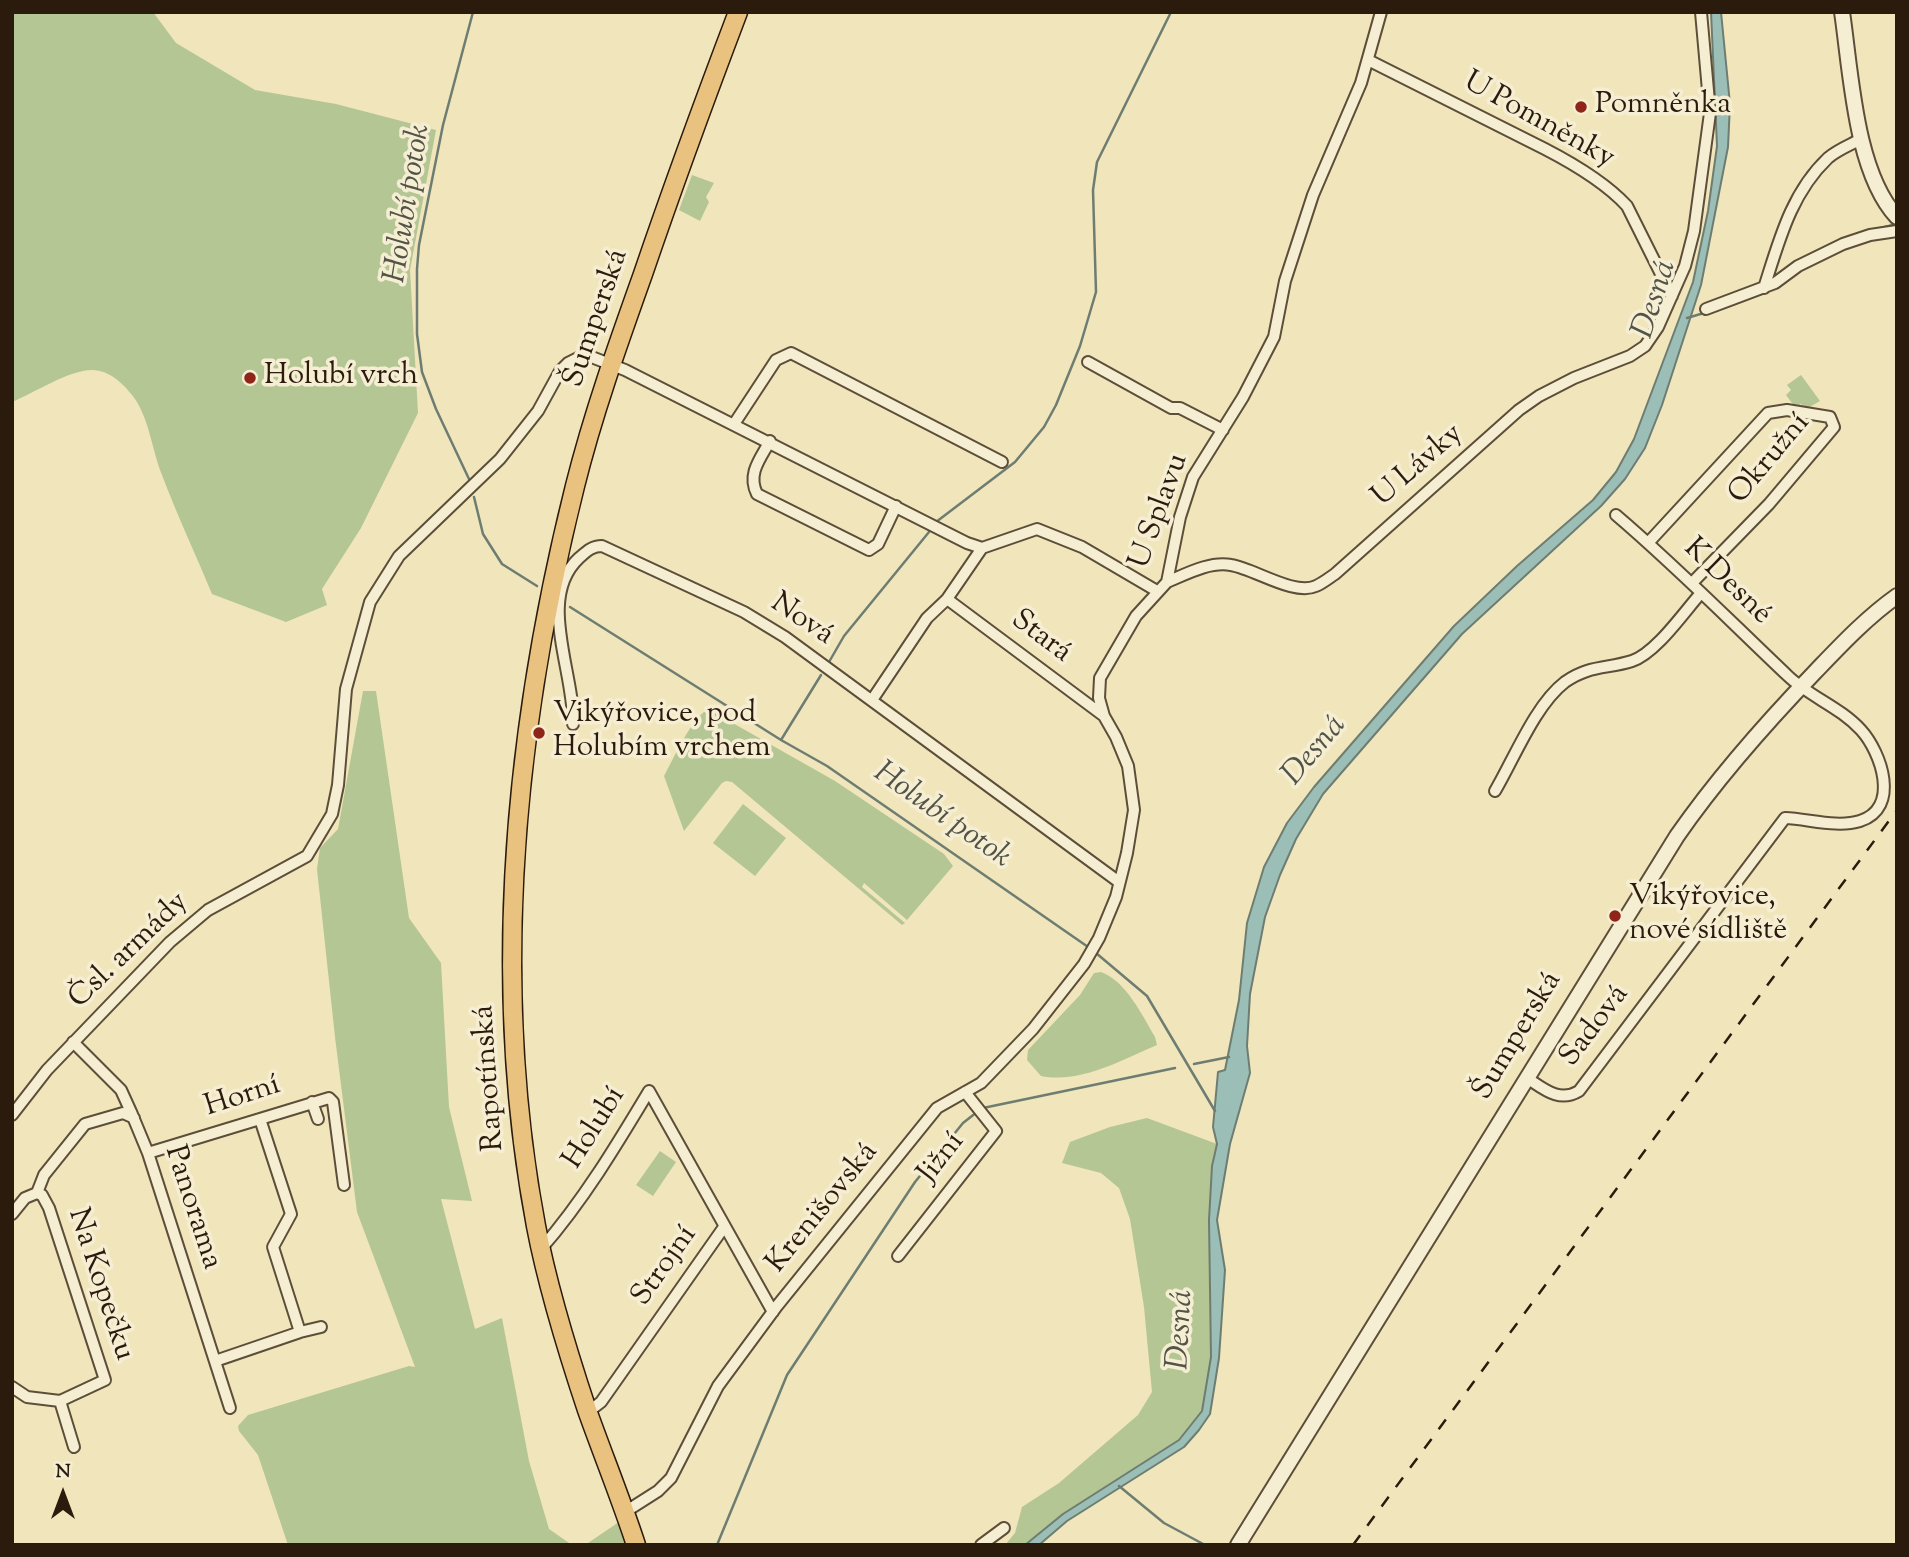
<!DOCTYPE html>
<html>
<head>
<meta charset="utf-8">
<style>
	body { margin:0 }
	#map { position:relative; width:1909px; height:1557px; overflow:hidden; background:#f1e5bb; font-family:"Sorts Mill Goudy",serif }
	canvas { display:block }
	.frame { position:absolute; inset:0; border:14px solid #2b1b0d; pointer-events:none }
	.north { position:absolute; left:28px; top:1459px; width:70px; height:70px; -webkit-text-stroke:5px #f6eed3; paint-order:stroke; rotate:0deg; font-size:19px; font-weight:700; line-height:28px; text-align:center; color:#2b1b0d }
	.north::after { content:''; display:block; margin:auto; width:24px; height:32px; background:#2b1b0d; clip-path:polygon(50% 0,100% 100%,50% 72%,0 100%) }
</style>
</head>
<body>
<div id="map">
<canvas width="1909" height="1557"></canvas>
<div class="frame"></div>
<div class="north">N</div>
</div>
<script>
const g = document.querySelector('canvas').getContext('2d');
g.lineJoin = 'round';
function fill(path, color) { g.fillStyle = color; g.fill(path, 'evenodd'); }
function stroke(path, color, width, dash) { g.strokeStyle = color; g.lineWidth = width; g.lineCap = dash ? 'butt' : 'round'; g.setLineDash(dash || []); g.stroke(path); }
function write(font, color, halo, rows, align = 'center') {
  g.font = font + ' "Sorts Mill Goudy",serif'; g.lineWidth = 7; g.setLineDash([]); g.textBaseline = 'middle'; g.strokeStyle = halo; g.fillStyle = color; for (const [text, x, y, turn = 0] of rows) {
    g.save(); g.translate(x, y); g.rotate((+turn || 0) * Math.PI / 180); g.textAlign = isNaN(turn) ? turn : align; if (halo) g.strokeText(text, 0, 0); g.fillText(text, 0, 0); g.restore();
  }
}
fill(new Path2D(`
	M12 12H153L176 43 255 90 336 104 436 130 410 270 418 413 361 528 322 589 327 605 286 622 212 594C196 555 177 515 162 475 152 450 150 422 135 399 125 385 110 370 92 370 69 370 34 393 12 402Z
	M692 175 714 183 706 197 709 202 700 221 679 210Z
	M1801 375 1820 401 1806 409 1801 404 1795 407 1786 395 1791 390 1787 385Z
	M363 691H376L409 918 441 963 449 1107 472 1201 441 1199 475 1329 502 1318 529 1461 549 1529 572 1545H288L258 1455 239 1431 238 1426 248 1415 409 1366 415 1367 357 1212 335 1037 317 869 320 848 338 829Z
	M708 709 835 781 944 854 953 866 907 920 864 883 862 887 905 923 902 925 732 782 726 781 722 783 684 831 664 776C674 758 691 719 708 709Z
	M743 804 786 838 755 876 713 843Z
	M1101 972C1126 981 1142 1015 1155 1037L1157 1045C1122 1060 1079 1084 1041 1076L1027 1060 1028 1050 1080 995 1094 973Z
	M1147 1118 1217 1144 1212 1166 1209 1220 1211 1357 1202 1411 1179 1440 1063 1514 1025 1545H1005L1015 1533 1022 1507 1059 1483 1138 1415 1152 1392 1144 1307 1130 1219 1119 1188 1101 1173 1062 1163 1070 1142 1110 1127Z
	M660 1151 676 1162 653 1196 636 1185Z
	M619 1522 628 1545H585Z`), '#b4c694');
const water = new Path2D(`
	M1711 12H1721L1730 104 1728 147 1701 285 1662 405 1645 448 1625 479 1601 506 1462 634 1323 794 1296 839 1280 875 1265 917 1250 994 1247 1046 1250 1073 1230 1144 1217 1220 1225 1270 1219 1358 1210 1414 1199 1430 1184 1447 1067 1521 1039 1545H1025L1063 1514 1179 1440 1202 1411 1211 1357 1209 1220 1212 1166 1217 1144 1213 1127 1218 1072 1225 1070 1239 1000 1247 923 1264 867 1287 823 1314 787 1454 626 1517 566 1593 500 1616 472 1634 439 1693 282 1708 211 1717 146Z`);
fill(water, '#9bbeb6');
stroke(water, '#6e7d72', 2);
stroke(new Path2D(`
	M1876 229 1897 224
	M1846 238 1860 233
	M1805 257 1833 243
	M1724 308 1767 292
	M1687 318 1704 313
	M469 479 436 409 422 372 417 334V269L419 245 443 125 473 12
	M474 497 483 534 502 564 537 586
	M936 522 1015 462 1044 427 1056 405 1080 346 1096 292 1093 190 1097 162 1171 12
	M570 607 781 740 827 766 1091 949
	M829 662 844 636 929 532
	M781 740 821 675
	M1096 953 1147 996 1215 1111
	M1194 1064 1229 1057
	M983 1108 1175 1068
	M1119 1486 1164 1523 1205 1545
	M717 1545 787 1375 915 1182 963 1123 977 1112`), '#6e7d72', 2.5);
const minor = new Path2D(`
	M1368 60 1545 149C1574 164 1605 182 1627 206L1672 296
	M1764 288C1779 241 1791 193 1828 158 1837 150 1850 145 1861 139
	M1706 309 1775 283 1798 266 1843 244 1870 235 1897 231
	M1088 362 1171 408H1180L1223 430
	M734 424 776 360 791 353 1002 462
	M770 441C760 459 747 474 757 494L869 550 878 544 896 506
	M1648 543 1768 413 1787 410 1830 417 1834 427 1769 504 1692 583
	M1167 582C1186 574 1210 561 1231 565 1255 569 1294 596 1316 586 1323 583 1329 578 1335 574L1519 410 1539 396 1574 378 1630 356 1645 346 1658 327 1685 266 1694 231 1710 113 1701 12
	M947 599 982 548
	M872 700 927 618 947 599 1104 716
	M573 724C575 673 536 598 579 558 587 551 592 546 602 546L744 612 785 637 1119 882
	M1495 791C1514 759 1535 705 1565 682 1589 665 1607 669 1632 661 1656 653 1684 612 1701 593
	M73 1042 121 1090 131 1112 148 1153 230 1408
	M1527 1078C1544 1089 1559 1103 1579 1091L1785 818C1809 819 1837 828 1860 821 1901 808 1881 752 1861 730 1840 707 1810 697 1788 676 1731 622 1676 566 1616 515
	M312 1102 318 1119
	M12 1115 47 1070 170 942 208 910 307 856 332 814 338 785 346 689 370 602 399 556 500 459 538 411 560 371 568 363 578 358 589 356 625 370 967 543 982 548 1037 529 1082 547 1157 591
	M148 1153 329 1098 333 1102 344 1185
	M37 1193 44 1175 85 1124 123 1113 134 1118
	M12 1214 25 1198 37 1193 42 1195 49 1208 105 1380 60 1401 27 1397 12 1387
	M541 1249C583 1201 616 1146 649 1091L773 1312
	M898 1256 996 1131 965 1092
	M300 1332 321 1327
	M215 1361 300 1332 273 1247 291 1214 260 1119
	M60 1401 74 1447
	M588 1412 601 1402 724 1227
	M625 1512 658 1491 671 1478 718 1386 777 1306 937 1108 981 1083 1033 1029 1084 964 1099 938 1116 897 1127 853 1134 810 1128 766 1116 737 1104 716 1099 698 1100 678 1136 616 1167 582 1180 517 1193 477 1243 397 1274 337 1285 281 1313 195 1361 83 1381 12
	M981 1545 1004 1528`);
const tertiary = new Path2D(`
	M1842 12C1851 72 1855 172 1897 217
	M1238 1545 1677 836C1718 777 1765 724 1815 672 1840 646 1866 618 1897 596`);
const primary = new Path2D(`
	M636 1545C621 1499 603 1455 587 1410 567 1350 548 1289 536 1226 490 982 515 726 575 486 593 414 618 344 643 274 673 186 705 99 738 12`);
stroke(minor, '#5c4e38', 14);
stroke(tertiary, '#5c4e38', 18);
stroke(primary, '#2b1b0d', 21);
stroke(minor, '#f6eed3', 10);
stroke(tertiary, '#f6eed3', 14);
stroke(primary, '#e8c27e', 18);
stroke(new Path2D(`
	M1353 1545 1897 810`), '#2b1b0d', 2.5, [12, 12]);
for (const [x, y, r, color] of [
	[1581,107,7,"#8f2418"],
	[250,378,7,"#8f2418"],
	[539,733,7,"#8f2418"],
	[1615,916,7,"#8f2418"]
]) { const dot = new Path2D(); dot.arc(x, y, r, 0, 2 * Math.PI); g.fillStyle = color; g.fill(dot); stroke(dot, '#f6eed3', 2.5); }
write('30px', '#2b1b0d', '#f6eed3', [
	["Pomněnka",1595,107],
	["Holubí vrch",264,378],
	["Vikýřovice, pod",553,716],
	["Holubím vrchem",553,750],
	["Vikýřovice,",1629,899],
	["nové sídliště",1629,933]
], 'left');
write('30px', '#2b1b0d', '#f6eed3', [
	["U Pomněnky",1538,122,29],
	["Šumperská",598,319,-71],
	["Okružní",1771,460,-50],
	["U Lávky",1419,467,-41],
	["U Splavu",1161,512,-70],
	["K Desné",1726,583,44],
	["Nová",801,621,34],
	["Stará",1040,638,37],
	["Čsl. armády",130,952,-44],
	["Sadová",1596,1027,-53],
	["Šumperská",1519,1037,-59],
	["Rapotínská",491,1078,-94],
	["Horní",243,1098,-18],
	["Holubí",596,1129,-58],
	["Jižní",943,1159,-52],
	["Panorama",191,1208,72],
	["Krenišovská",824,1209,-51],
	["Strojní",666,1267,-55],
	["Na Kopečku",99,1285,72]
]);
write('italic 32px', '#525448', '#f6eed3', [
	["Holubí potok",410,204,-81],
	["Desná",1657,300,-72],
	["Desná",1316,752,-50],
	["Holubí potok",941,817,35],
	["Desná",1183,1330,-87]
]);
</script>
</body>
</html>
